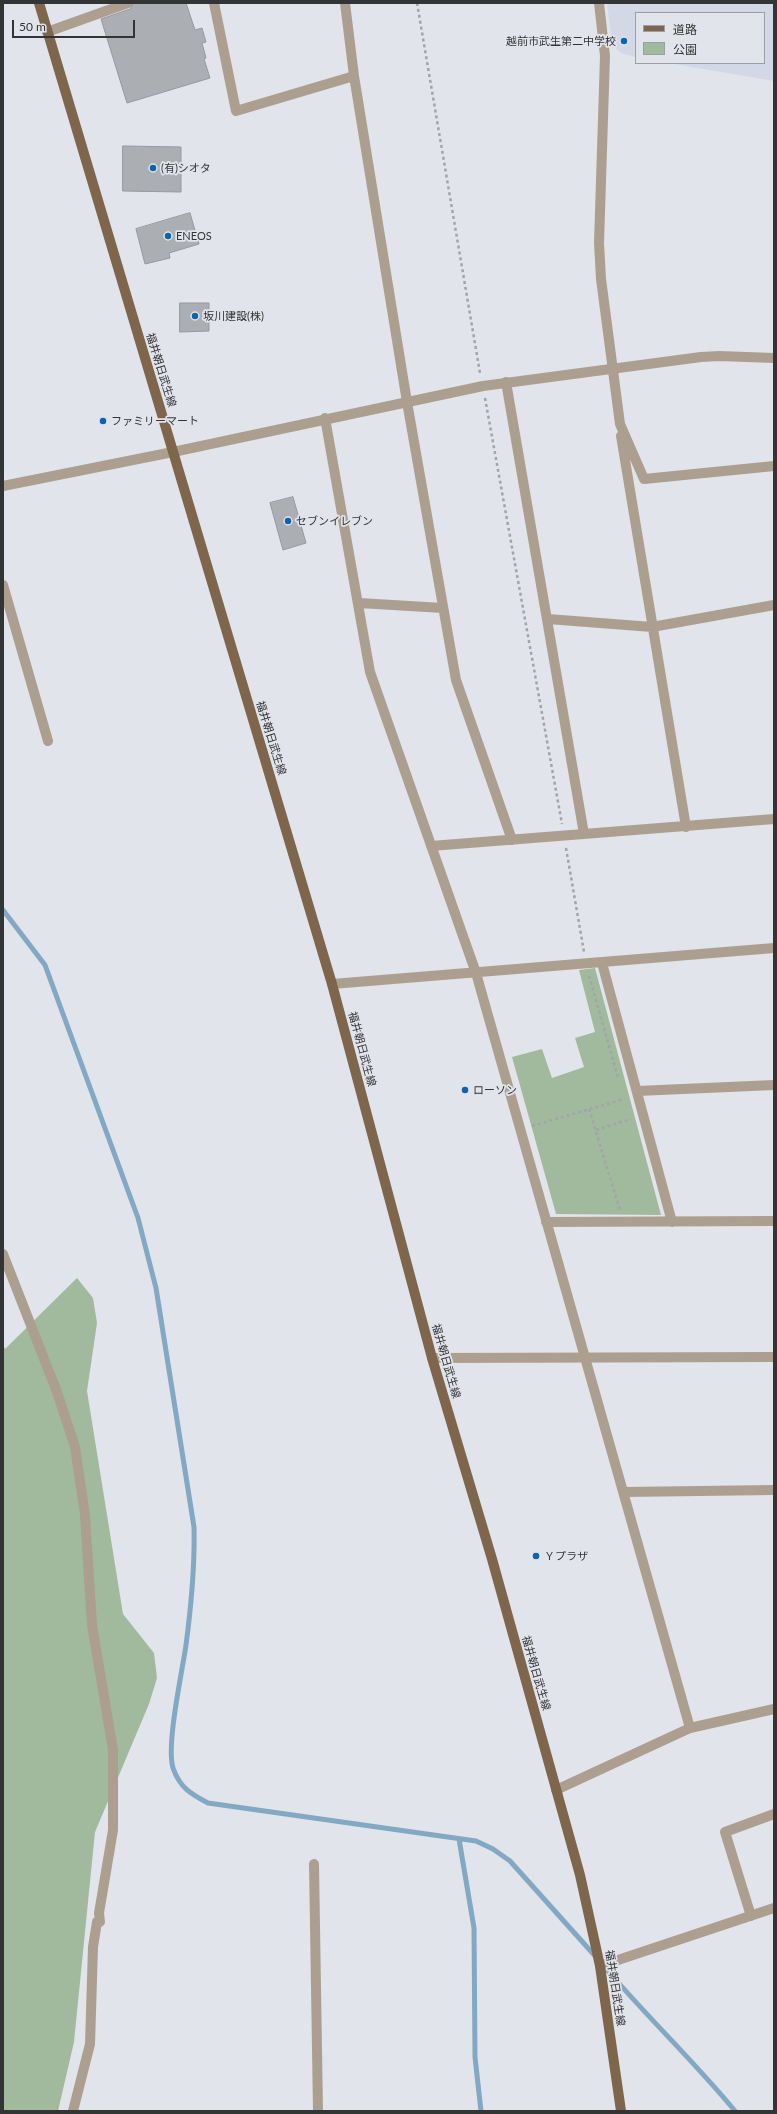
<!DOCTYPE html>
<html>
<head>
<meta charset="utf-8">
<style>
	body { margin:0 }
	#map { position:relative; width:777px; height:2114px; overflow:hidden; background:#e1e4ea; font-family:Lato,"Noto Sans JP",sans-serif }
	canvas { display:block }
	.frame { position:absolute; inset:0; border:4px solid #333436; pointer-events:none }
	.legend { position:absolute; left:635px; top:12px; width:130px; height:52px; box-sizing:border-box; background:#e1e4ea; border:1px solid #9b9ea2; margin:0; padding:5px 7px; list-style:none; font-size:12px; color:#333436 }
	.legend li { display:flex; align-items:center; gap:8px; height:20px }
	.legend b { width:20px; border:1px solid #9b9ea2 }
	.scale { position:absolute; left:12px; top:20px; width:123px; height:18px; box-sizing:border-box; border:2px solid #333436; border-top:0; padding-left:5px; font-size:12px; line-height:14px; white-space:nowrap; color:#333436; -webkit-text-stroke:3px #e1e4ea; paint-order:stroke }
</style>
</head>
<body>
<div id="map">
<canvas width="777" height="2114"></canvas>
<div class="frame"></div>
<ul class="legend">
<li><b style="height:5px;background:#7d664b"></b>道路</li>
<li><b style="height:11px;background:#a1ba9d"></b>公園</li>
</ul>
<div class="scale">50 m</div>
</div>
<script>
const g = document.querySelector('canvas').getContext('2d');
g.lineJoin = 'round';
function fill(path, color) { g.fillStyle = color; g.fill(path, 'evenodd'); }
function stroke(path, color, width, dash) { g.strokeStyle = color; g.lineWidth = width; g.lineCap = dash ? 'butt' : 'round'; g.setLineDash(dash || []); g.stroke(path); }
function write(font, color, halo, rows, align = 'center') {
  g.font = font + ' Lato,"Noto Sans JP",sans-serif'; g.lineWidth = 3.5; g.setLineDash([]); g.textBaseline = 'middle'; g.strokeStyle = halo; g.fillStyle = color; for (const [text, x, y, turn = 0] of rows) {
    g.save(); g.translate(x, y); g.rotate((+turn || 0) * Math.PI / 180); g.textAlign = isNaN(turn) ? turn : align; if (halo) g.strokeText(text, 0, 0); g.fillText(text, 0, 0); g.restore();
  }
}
fill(new Path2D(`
	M607 3H774V81L669 63H764V13H636V57L621 53 612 44Z`), '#d2d8e5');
fill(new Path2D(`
	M595 968 661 1215 556 1214 512 1057 542 1049 552 1078 584 1067 575 1038 595 1032 579 970Z
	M77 1278 93 1298 97 1323 87 1391 123 1614 154 1653 157 1678 149 1704 95 1832 74 2042 58 2111H3V1344L5 1349Z`), '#a1ba9d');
stroke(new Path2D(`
	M3 910 45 965 138 1218 156 1288 194 1527C195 1567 191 1607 186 1645 182 1673 166 1745 173 1768 180 1788 191 1794 208 1803L476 1841 493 1849 510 1861 596 1957
	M459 1839 474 1928 475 2057 481 2111
	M603 1965C645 2015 693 2060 735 2111`), '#82a8c4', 5);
const building = new Path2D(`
	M134 3H186L195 30 202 28 206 42 202 43 206 58 204 59 210 78 127 103 101 19 130 9Z
	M123 146 181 147V192L123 191Z
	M190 213 199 244 169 253 170 258 145 264 136 229Z
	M180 303H209V331L180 332Z
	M293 497 306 543 283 550 270 503Z`);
fill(building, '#abaeb3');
stroke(building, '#95989d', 1);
stroke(new Path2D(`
	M417 3 480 373
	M485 398 562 824
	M566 848 584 952
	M589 976 618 1077
	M589 1109 620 1210
	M532 1126 624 1099
	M596 1130 631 1119`), '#a1a4a8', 2.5, [3, 3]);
stroke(new Path2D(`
	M214 3 236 111 354 76
	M345 3 354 76 407 402 456 680 512 840
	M599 3 605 56 599 243 601 279 620 424 644 479 774 466
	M47 32 128 3
	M506 382 584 834
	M325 418 370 672 476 973 690 1728
	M621 436 686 827
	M3 585 48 741
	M359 603 443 608
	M548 619 652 627 774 605
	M431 846 774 819
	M602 963 672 1222
	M332 984 774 948
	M637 1091 774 1085
	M546 1222 774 1221
	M3 1254 57 1392 75 1447 85 1515 92 1625 113 1750V1830L99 1913 100 1922H97L93 1947 90 2044 73 2111
	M624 1492 774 1490
	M556 1790 690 1728 774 1709
	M314 1864 318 2111
	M751 1916 725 1832 774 1814
	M600 1966 774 1908`), '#ac9f90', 10);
stroke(new Path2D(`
	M3 486 173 452 483 386 701 357 719 356 774 358
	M432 1358 774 1357`), '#ac9f90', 10);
stroke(new Path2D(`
	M39 3 332 984 432 1358 492 1559 580 1875 600 1966 621 2111`), '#7d664b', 10);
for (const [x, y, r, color] of [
	[624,41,4,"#0d63b0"],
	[153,168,4,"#0d63b0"],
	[168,236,4,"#0d63b0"],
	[195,316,4,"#0d63b0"],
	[103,421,4,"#0d63b0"],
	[288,521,4,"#0d63b0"],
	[465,1090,4,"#0d63b0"],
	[536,1556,4,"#0d63b0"]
]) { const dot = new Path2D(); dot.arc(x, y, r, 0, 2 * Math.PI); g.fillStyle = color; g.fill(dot); stroke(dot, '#e1e4ea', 1.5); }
write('11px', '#333436', '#e1e4ea', [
	["越前市武生第二中学校",616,41,"right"],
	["(有)シオタ",161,168],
	["ENEOS",176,236],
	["坂川建設(株)",203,316],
	["ファミリーマート",111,421],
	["セブンイレブン",296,521],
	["ローソン",473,1090],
	["Ｙプラザ",544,1556]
], 'left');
write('11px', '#333436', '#e1e4ea', [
	["福井朝日武生線",161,370,73],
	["福井朝日武生線",271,738,73],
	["福井朝日武生線",362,1049,75],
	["福井朝日武生線",446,1361,74],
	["福井朝日武生線",536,1673,74],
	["福井朝日武生線",615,1988,81]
]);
</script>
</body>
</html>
